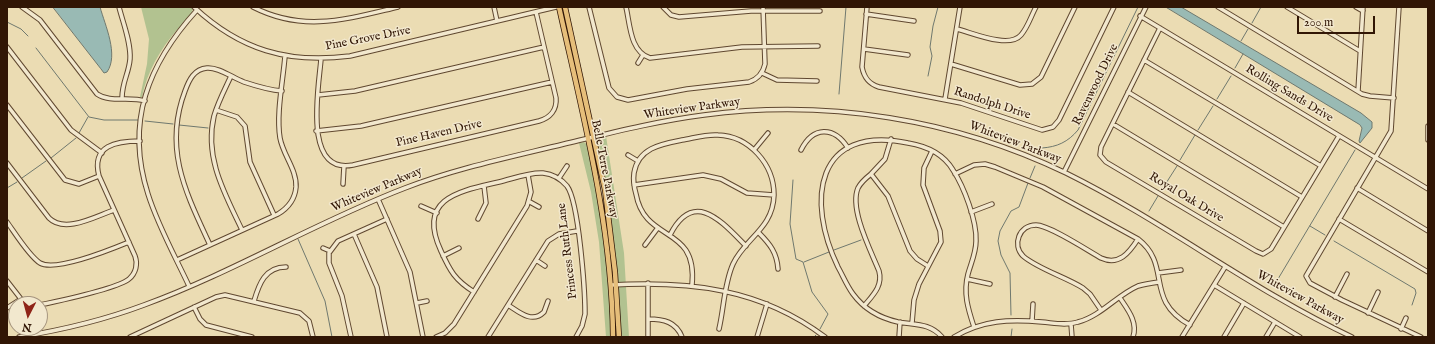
<!DOCTYPE html>
<html>
<head>
<meta charset="utf-8">
<style>
	body { margin:0 }
	#map { position:relative; width:1435px; height:344px; overflow:hidden; background:#ebdcb3; font-family:"IM FELL English",serif }
	canvas { display:block }
	.frame { position:absolute; inset:0; border:8px solid #311605; pointer-events:none }
	.north { position:absolute; left:8px; top:296px; width:40px; height:40px; box-sizing:border-box; background:#f2e8ce; border:1px solid #a5947e; border-radius:50%; rotate:186deg; font-size:11px; font-weight:700; line-height:16px; text-align:center; color:#311605 }
	.north::after { content:''; display:block; margin:auto; width:14px; height:18px; background:#8f2418; clip-path:polygon(50% 0,100% 100%,50% 72%,0 100%) }
	.scale { position:absolute; left:1297px; top:16px; width:78px; height:18px; box-sizing:border-box; border:2px solid #311605; border-top:0; padding-left:5px; font-size:12px; line-height:14px; white-space:nowrap; color:#311605; -webkit-text-stroke:3px #f2e8ce; paint-order:stroke }
</style>
</head>
<body>
<div id="map">
<canvas width="1435" height="344"></canvas>
<div class="frame"></div>
<div class="north">N</div>
<div class="scale">200 m</div>
</div>
<script>
const g = document.querySelector('canvas').getContext('2d');
g.lineJoin = 'round';
function fill(path, color) { g.fillStyle = color; g.fill(path, 'evenodd'); }
function stroke(path, color, width, dash) { g.strokeStyle = color; g.lineWidth = width; g.lineCap = dash ? 'butt' : 'round'; g.setLineDash(dash || []); g.stroke(path); }
function write(font, color, halo, rows, align = 'center') {
  g.font = font + ' "IM FELL English",serif'; g.lineWidth = 3; g.setLineDash([]); g.textBaseline = 'middle'; g.strokeStyle = halo; g.fillStyle = color; for (const [text, x, y, turn = 0] of rows) {
    g.save(); g.translate(x, y); g.rotate((+turn || 0) * Math.PI / 180); g.textAlign = isNaN(turn) ? turn : align; if (halo) g.strokeText(text, 0, 0); g.fillText(text, 0, 0); g.restore();
  }
}
fill(new Path2D(`
	M141 7H191L193 9C191 18 182 24 176 31 160 50 147 72 142 97H140L147 64 149 39Z
	M606 136 624 253 629 337H620C617 272 612 207 599 144L601 139Z
	M584 142 588 145 601 208 610 291 611 337H606L599 242 591 192 579 143Z`), '#b2c290');
const water = new Path2D(`
	M53 7H100C105 25 119 55 107 72L104 73 101 69Z
	M1166 7H1181L1361 113 1372 122V128L1360 143 1359 141 1362 128 1360 125Z`);
fill(water, '#99bab4');
stroke(water, '#6f786e', 1);
stroke(new Path2D(`
	M7 22 21 29 28 36
	M1252 23 1261 7
	M1241 41 1248 29
	M36 48 89 117 104 120H138
	M1235 68 1243 54
	M928 76 932 56 930 47 933 26 938 7
	M839 94 846 7
	M1217 99 1231 76
	M145 121 173 124
	M179 125 208 128
	M1198 130 1213 106
	M79 133 88 117
	M1042 148C1057 147 1068 142 1078 130L1138 7
	M51 158 76 138
	M1180 160 1195 135
	M22 178 46 161
	M1030 178 1035 166
	M793 180 790 224 796 259 803 262 812 292 828 314 820 329
	M7 188 17 182
	M1161 191 1177 166
	M1149 211 1158 196
	M1310 226 1325 235
	M298 239 325 301 332 337
	M1334 241 1415 289 1416 293 1412 305
	M834 250 861 240
	M804 262 829 252
	M1275 284 1355 150
	M1011 315 1010 273 1001 255 998 241 1000 231 1011 211 1019 207 1028 183
	M814 337 816 335
	M1011 337 1012 329`), '#6f786e', 1);
const minor = new Path2D(`
	M22 7 40 20 97 94C110 103 130 96 145 101
	M119 7C123 23 131 42 130 59 129 73 122 82 122 98
	M194 7C240 50 288 64 350 56L556 7
	M253 7C304 33 347 19 398 7
	M494 7 497 21
	M589 7 609 88 617 97 628 100 687 89 749 82C758 79 763 73 765 64L763 7
	M626 7C630 24 630 52 650 58L742 47 818 46
	M663 7 671 15 679 17 751 11H820
	M867 7 862 67C864 78 869 84 879 87L961 103 1042 130 1053 127 1059 120 1114 7
	M1218 7 1362 94 1370 96 1394 98
	M1287 7 1360 51
	M1356 7 1363 11
	M1399 7 1391 131 1306 276 1310 283 1342 300 1421 337
	M866 14 914 21
	M1140 16 1428 189
	M1160 28 1101 147 1100 155 1106 162 1256 251 1263 254 1271 249 1339 136
	M957 29C973 33 1009 49 1021 35 1028 27 1031 16 1036 7
	M7 47 71 130 102 153
	M864 49 908 55
	M321 59C319 86 302 175 353 165L539 121C550 118 557 110 556 98L536 12
	M1144 60 1321 166
	M638 63 643 55
	M951 64 1020 85 1032 84 1041 77 1075 7
	M762 73 777 80 817 81
	M231 76C225 89 218 102 214 116 204 158 225 194 242 230
	M1358 91 1363 7
	M1128 92 1302 197
	M318 95 355 91 544 47
	M945 99 960 7
	M7 105 65 180 79 184 99 176
	M216 110 237 117 245 126 250 162 274 215
	M1113 124 1284 227
	M1428 126V140
	M316 131 361 126 552 82
	M891 139 885 159 871 174 888 196 910 251 917 259 928 266
	M754 150 768 133
	M801 150C813 126 834 126 848 148
	M628 155 638 161
	M7 163 49 218C65 234 96 216 114 210
	M1064 172 1146 7
	M955 174 974 165 985 164 995 167 1043 187 1138 239C1173 266 1143 299 1190 325
	M559 178 567 166
	M343 184 344 166
	M634 185 703 175 721 179 747 193 774 195
	M1357 188 1428 231
	M378 199 410 272 423 337
	M530 202 539 207
	M421 206 437 213
	M971 212 992 204
	M478 219 486 203 484 186
	M1339 219 1428 272
	M7 222C15 233 29 256 40 263 56 272 112 249 129 242
	M759 233C770 244 777 253 778 269
	M354 234 377 287 387 337
	M670 235C694 188 722 222 746 246
	M210 245C186 193 163 149 185 91 189 80 194 69 207 68 219 67 233 78 244 82 256 86 269 90 282 91
	M645 245 657 229
	M323 248 330 251
	M443 256 459 248
	M177 260 278 214C288 208 295 199 296 187 297 170 283 155 280 138 276 114 283 81 285 56
	M536 260 545 266
	M1158 273 1181 270
	M967 279 990 284
	M7 281 21 299 29 304
	M648 283V337
	M611 285C690 281 760 288 825 337
	M692 285C698 224 645 244 636 194 634 187 633 180 634 173 638 148 661 144 682 140 694 138 706 134 718 135 749 136 774 164 774 195 773 229 745 238 733 264 724 284 724 308 719 329
	M1214 285 1300 337
	M189 286C175 256 158 226 148 194 125 122 148 64 197 10
	M474 292C455 280 450 271 441 251 416 198 460 191 499 182 512 179 529 172 543 173 552 174 561 179 567 186 579 202 585 291 585 314L582 326 576 337
	M1335 297 1347 274
	M1120 298C1128 310 1138 322 1133 337
	M254 301C259 284 265 267 286 267
	M417 303 427 301
	M40 305C58 301 117 289 129 279 136 273 138 264 135 256L99 176C91 145 117 141 140 141
	M508 305C519 312 532 324 544 312L548 301
	M864 306C873 295 883 286 879 271 871 251 849 209 858 188 861 182 866 178 871 174
	M194 307 200 319 206 325 252 337
	M7 308 21 299
	M1101 310 1090 294 1083 288C1066 277 1038 269 1023 256 1012 245 1019 225 1036 225 1049 225 1087 250 1101 258 1119 266 1129 253 1138 239
	M1368 313 1378 292
	M648 319C664 319 676 322 682 337
	M1032 321 1033 304
	M912 323 914 300 919 284 941 242 940 231 923 185 924 168 932 151
	M1071 324 1072 337
	M1401 329 1406 318
	M19 337C62 330 104 320 144 305 234 272 316 222 405 188 457 168 511 157 564 144 610 133 657 121 704 115 828 99 954 119 1066 173 1165 222 1252 290 1352 337
	M130 337 216 297 225 295 300 313 309 321 313 337
	M351 337 342 296 329 263V253L338 241 387 219
	M436 337 445 333 454 324 527 206 531 192 528 175
	M488 337 548 241 559 234 577 231
	M757 337 767 304
	M899 337 900 322
	M942 337C930 323 915 325 898 322 880 318 864 309 853 294 847 286 843 276 838 267 806 201 815 124 908 143 926 146 943 153 953 170 964 187 977 221 976 241 976 253 971 263 968 274 963 293 968 309 974 327
	M954 337C982 320 1010 319 1042 322 1054 323 1066 326 1078 322 1101 316 1117 295 1138 286 1145 284 1152 283 1159 282
	M1182 337 1225 267
	M1224 337 1244 303
	M1266 337 1275 322`);
const major = new Path2D(`
	M559 7C583 116 612 224 613 337
	M565 7 605 190 615 272 619 337`);
stroke(minor, '#604830', 5.5);
stroke(major, '#311605', 6);
stroke(minor, '#f2e8ce', 3.5);
stroke(major, '#e6be7a', 4.5);
write('12px', '#311605', '#f2e8ce', [
	["Pine Grove Drive",368,39,-11],
	["Ravenwood Drive",1096,85,-64],
	["Rolling Sands Drive",1289,94,31],
	["Randolph Drive",992,104,18],
	["Whiteview Parkway",692,109,-8],
	["Pine Haven Drive",439,134,-13],
	["Whiteview Parkway",1015,143,21],
	["Belle Terre Parkway",604,169,79],
	["Whiteview Parkway",377,190,-23],
	["Royal Oak Drive",1186,198,31],
	["Princess Ruth Lane",568,251,-97],
	["Whiteview Parkway",1300,298,29]
]);
</script>
</body>
</html>
